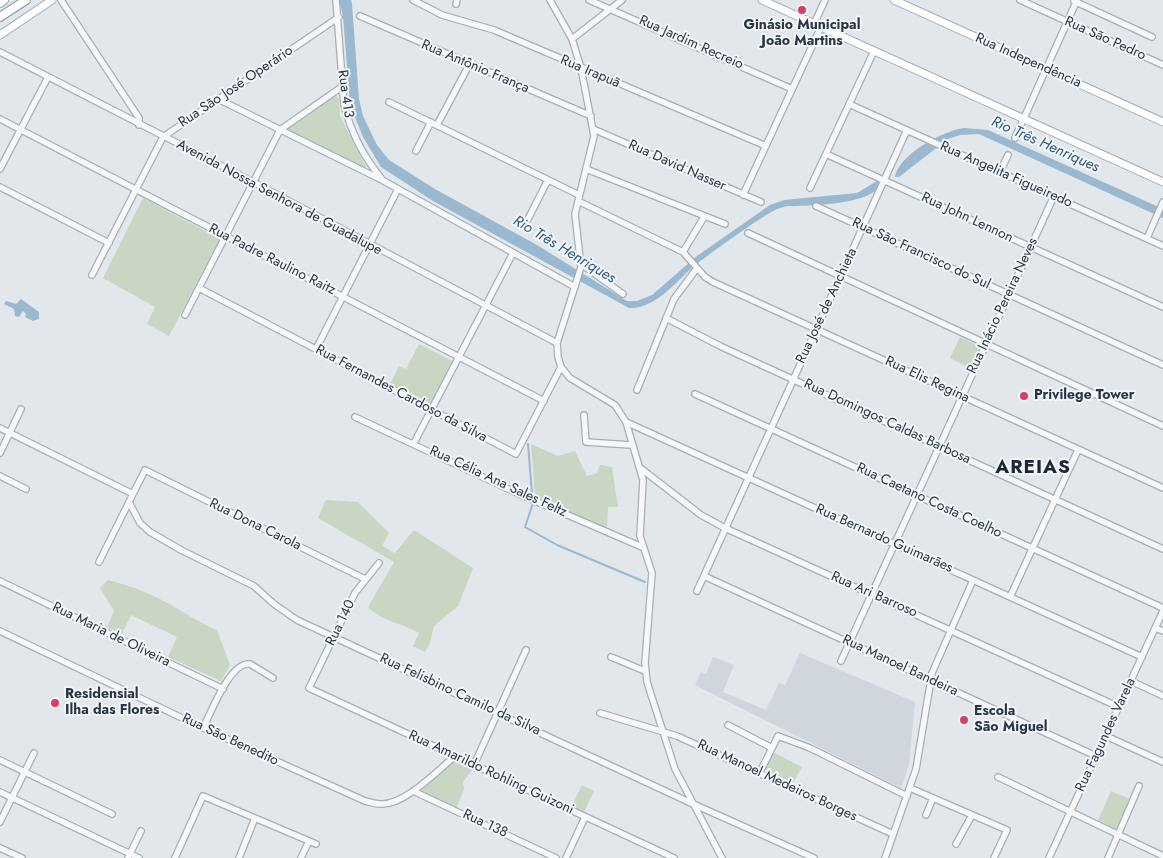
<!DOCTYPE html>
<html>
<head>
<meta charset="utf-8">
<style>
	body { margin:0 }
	canvas { display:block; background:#e2e7ec }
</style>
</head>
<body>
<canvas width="1163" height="858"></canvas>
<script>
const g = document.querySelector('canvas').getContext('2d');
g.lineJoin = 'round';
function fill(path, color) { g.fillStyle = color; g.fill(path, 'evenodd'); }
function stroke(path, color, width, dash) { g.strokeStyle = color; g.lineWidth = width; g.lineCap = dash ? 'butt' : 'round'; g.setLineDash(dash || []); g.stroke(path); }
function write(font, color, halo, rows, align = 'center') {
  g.font = font + ' Jost,sans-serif'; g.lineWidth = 4; g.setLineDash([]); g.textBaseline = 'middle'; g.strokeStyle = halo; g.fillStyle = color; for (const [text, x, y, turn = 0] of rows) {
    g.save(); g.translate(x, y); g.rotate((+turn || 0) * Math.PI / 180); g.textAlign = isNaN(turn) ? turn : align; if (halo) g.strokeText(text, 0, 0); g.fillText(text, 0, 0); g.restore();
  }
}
fill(new Path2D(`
	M800 653 915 702 909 765 901 788 695 685 701 672 706 674 713 657 734 665 723 692 766 710 779 683 785 685Z`), '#d0d6de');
fill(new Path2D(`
	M335 95 339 99 340 116 367 169 286 129Z
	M143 198 220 239 169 336 147 324 155 307 103 278Z
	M960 337 980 347 970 368 950 358Z
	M419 344 454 362 431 406 389 386 399 366 406 369Z
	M531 444 558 456 575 451 587 476 597 473 600 465 612 467 618 507H608L607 529 535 495Z
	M326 500 358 502 389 533 382 546 395 553 414 530 473 568 458 606 434 626 430 643 425 652 413 646 419 633C402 623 383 622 368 607L394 562 318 518Z
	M108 580C132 586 155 595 176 608 190 616 202 624 217 630L230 665 221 681 168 657 177 637 131 615 122 634 107 627 114 611 100 588Z
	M773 752 802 767 793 783 763 769Z
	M455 760 473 769 463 782 464 789 456 809 420 792Z
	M582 785 594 791 584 812 572 806Z
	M1111 791 1130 799 1116 829 1098 820Z`), '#c9d6c3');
fill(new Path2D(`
	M339 0H351L352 4 359 99 363 116 377 145 389 160 435 189 537 245 627 301H637L652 295 697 256 770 205 784 200 857 193 877 181 880 185C871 205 807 206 787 206L777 209C753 222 721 246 699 262 678 278 658 309 629 308L433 201 381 167 363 137 350 105 343 16Z
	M964 128 988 130 1163 209V218L979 134 960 135 948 139 899 177H895C898 155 944 130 964 128Z
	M21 299 39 312V319L33 321 25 317 26 314 23 311 19 317 15 316 14 309 4 304 6 301 16 304Z`), '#9ab8cf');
stroke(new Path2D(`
	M528 444 532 494
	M533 503 525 527 557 545 645 582`), '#9ab8cf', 2);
const minor = new Path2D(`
	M61 0 139 118V125
	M336 0 344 105C351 132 363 156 381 178
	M413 0 442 15 494 30 766 146
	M550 0 572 39 581 68 594 136 575 214 581 267 557 343 558 357 561 367 570 378 615 405 626 422 643 480 640 536 652 573 645 663 647 682 675 769 722 858
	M589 0 792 89
	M1020 0 1163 65
	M1074 1 1152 37
	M456 4 457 0
	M360 16 591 116
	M814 24 825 0
	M572 39 622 0
	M0 52 253 182 557 343
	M218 99 382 180 575 287
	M389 102 579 195
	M849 104 1163 246
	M0 119 544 401
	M437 125 469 65
	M593 129 761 202
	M1015 138 1077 0
	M416 151 431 122
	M826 154 1163 307
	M0 169 48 77
	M586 169 725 224
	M1000 172 1008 155
	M0 187 109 243
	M810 188 874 51
	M743 195 821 27
	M578 201 683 252 705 277 713 282 1163 488
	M816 206 1163 365
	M528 219 548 180
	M748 233 1163 426
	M1147 238 1163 202
	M683 252 704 217
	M581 264 623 294
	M92 275 163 137 339 17
	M199 288 516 454 561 367
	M185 315 280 130 343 86
	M666 318 720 346 1163 549
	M316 349 398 189
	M637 390 674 299 697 268
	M695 394 1163 608
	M584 415 586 442 631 445
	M355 417 519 494 642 547
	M626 422 1142 657
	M0 428 133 494
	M414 443 513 253
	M0 453 21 409
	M639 467 701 515 725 528 1119 707
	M0 476 26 489
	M129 502 140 523 150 532 181 550 254 586 274 604 297 620 691 803 814 858
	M99 562 145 470 365 579
	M379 563 355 593 309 688 674 858
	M704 576 1096 756
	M0 581 223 689
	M697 591 907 130
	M1010 597 1078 450
	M1155 628 1163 631
	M0 631 203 728 365 801C370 802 375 804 380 804 404 806 437 771 455 756
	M611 657 645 671
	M841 661 1054 196
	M1131 681 1163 696
	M600 713 677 736 893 834
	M728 725 772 748
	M203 728C211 713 230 661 250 664L273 678
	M1106 736 1163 762
	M0 760 112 814
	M474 765 526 650
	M760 772 778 736 810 748 907 796
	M998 777 1163 856
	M910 788 1007 830 994 858
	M413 791 556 858
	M0 792 139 858
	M926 815 933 798
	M0 822 34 753
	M956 844 972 815
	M0 848 22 858
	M128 858 141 831
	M175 858 203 796 316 844
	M239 858 255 818
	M301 858 309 841
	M566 858 585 817
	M885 858 916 769 932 673 973 580
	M1049 858 1163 611
	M1108 858 1139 786`);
const major = new Path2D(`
	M762 0 1163 182
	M894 0 1163 122
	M0 35 52 0`);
const highway = new Path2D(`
	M0 3 4 0
	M0 17 26 0`);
stroke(minor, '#a6aeb7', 8);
stroke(major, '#a0acb9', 9);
stroke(highway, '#8895a4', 10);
stroke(minor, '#f6f7f9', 5.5);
stroke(major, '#fff', 7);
stroke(highway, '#fff', 8);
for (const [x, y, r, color] of [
	[802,10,5,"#da3e63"],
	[1024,396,5,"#da3e63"],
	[55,703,5,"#da3e63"],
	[964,720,5,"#da3e63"]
]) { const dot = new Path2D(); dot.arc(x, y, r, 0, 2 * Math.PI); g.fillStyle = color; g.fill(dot); stroke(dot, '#f2f6f9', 2); }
write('bold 14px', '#283646', '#f2f6f9', [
	["Ginásio Municipal",802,26,"center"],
	["João Martins",802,42,"center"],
	["Privilege Tower",1034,396],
	["Residensial",65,695],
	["Ilha das Flores",65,711],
	["Escola",974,712],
	["São Miguel",974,728]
], 'left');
write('14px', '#283646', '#f2f6f9', [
	["Rua São Pedro",1105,39,24],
	["Rua Jardim Recreio",691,43,24],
	["Rua Independência",1028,61,24],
	["Rua Antônio França",475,67,23],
	["Rua Irapuã",590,72,23],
	["Rua São José Operário",236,87,-34],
	["Rua 413",345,94,82],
	["Rua David Nasser",677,166,24],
	["Rua Angelita Figueiredo",1006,175,24],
	["Avenida Nossa Senhora de Guadalupe",279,198,28],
	["Rua John Lennon",967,218,25],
	["Rua São Francisco do Sul",921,254,25],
	["Rua Padre Raulino Raitz",272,260,27],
	["Rua José de Anchieta",827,306,-65],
	["Rua Inácio Pereira Neves",1003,306,-65],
	["Rua Elis Regina",927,380,25],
	["Rua Fernandes Cardoso da Silva",401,394,28],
	["Rua Domingos Caldas Barbosa",887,422,25],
	["Rua Célia Ana Sales Feltz",498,482,25],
	["Rua Caetano Costa Coelho",929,501,25],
	["Rua Dona Carola",255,525,26],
	["Rua Bernardo Guimarães",884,539,24],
	["Rua Ari Barroso",874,595,24],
	["Rua 140",341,623,-64],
	["Rua Maria de Oliveira",111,635,26],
	["Rua Manoel Bandeira",900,666,25],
	["Rua Felisbino Camilo da Silva",460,695,25],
	["Rua Fagundes Varela",1106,735,-65],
	["Rua São Benedito",230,740,25],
	["Rua Amarildo Rohling Guizoni",491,773,25],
	["Rua Manoel Medeiros Borges",777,781,25],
	["Rua 138",485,824,25]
]);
write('italic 15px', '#2e597e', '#f2f6f9', [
	["Rio Três Henriques",1045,145,24],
	["Rio Três Henriques",564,250,31]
]);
g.letterSpacing = '1px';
write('bold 19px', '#1b2636', '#f2f6f9', [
	["AREIAS",1033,468]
]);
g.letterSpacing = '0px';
</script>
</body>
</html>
